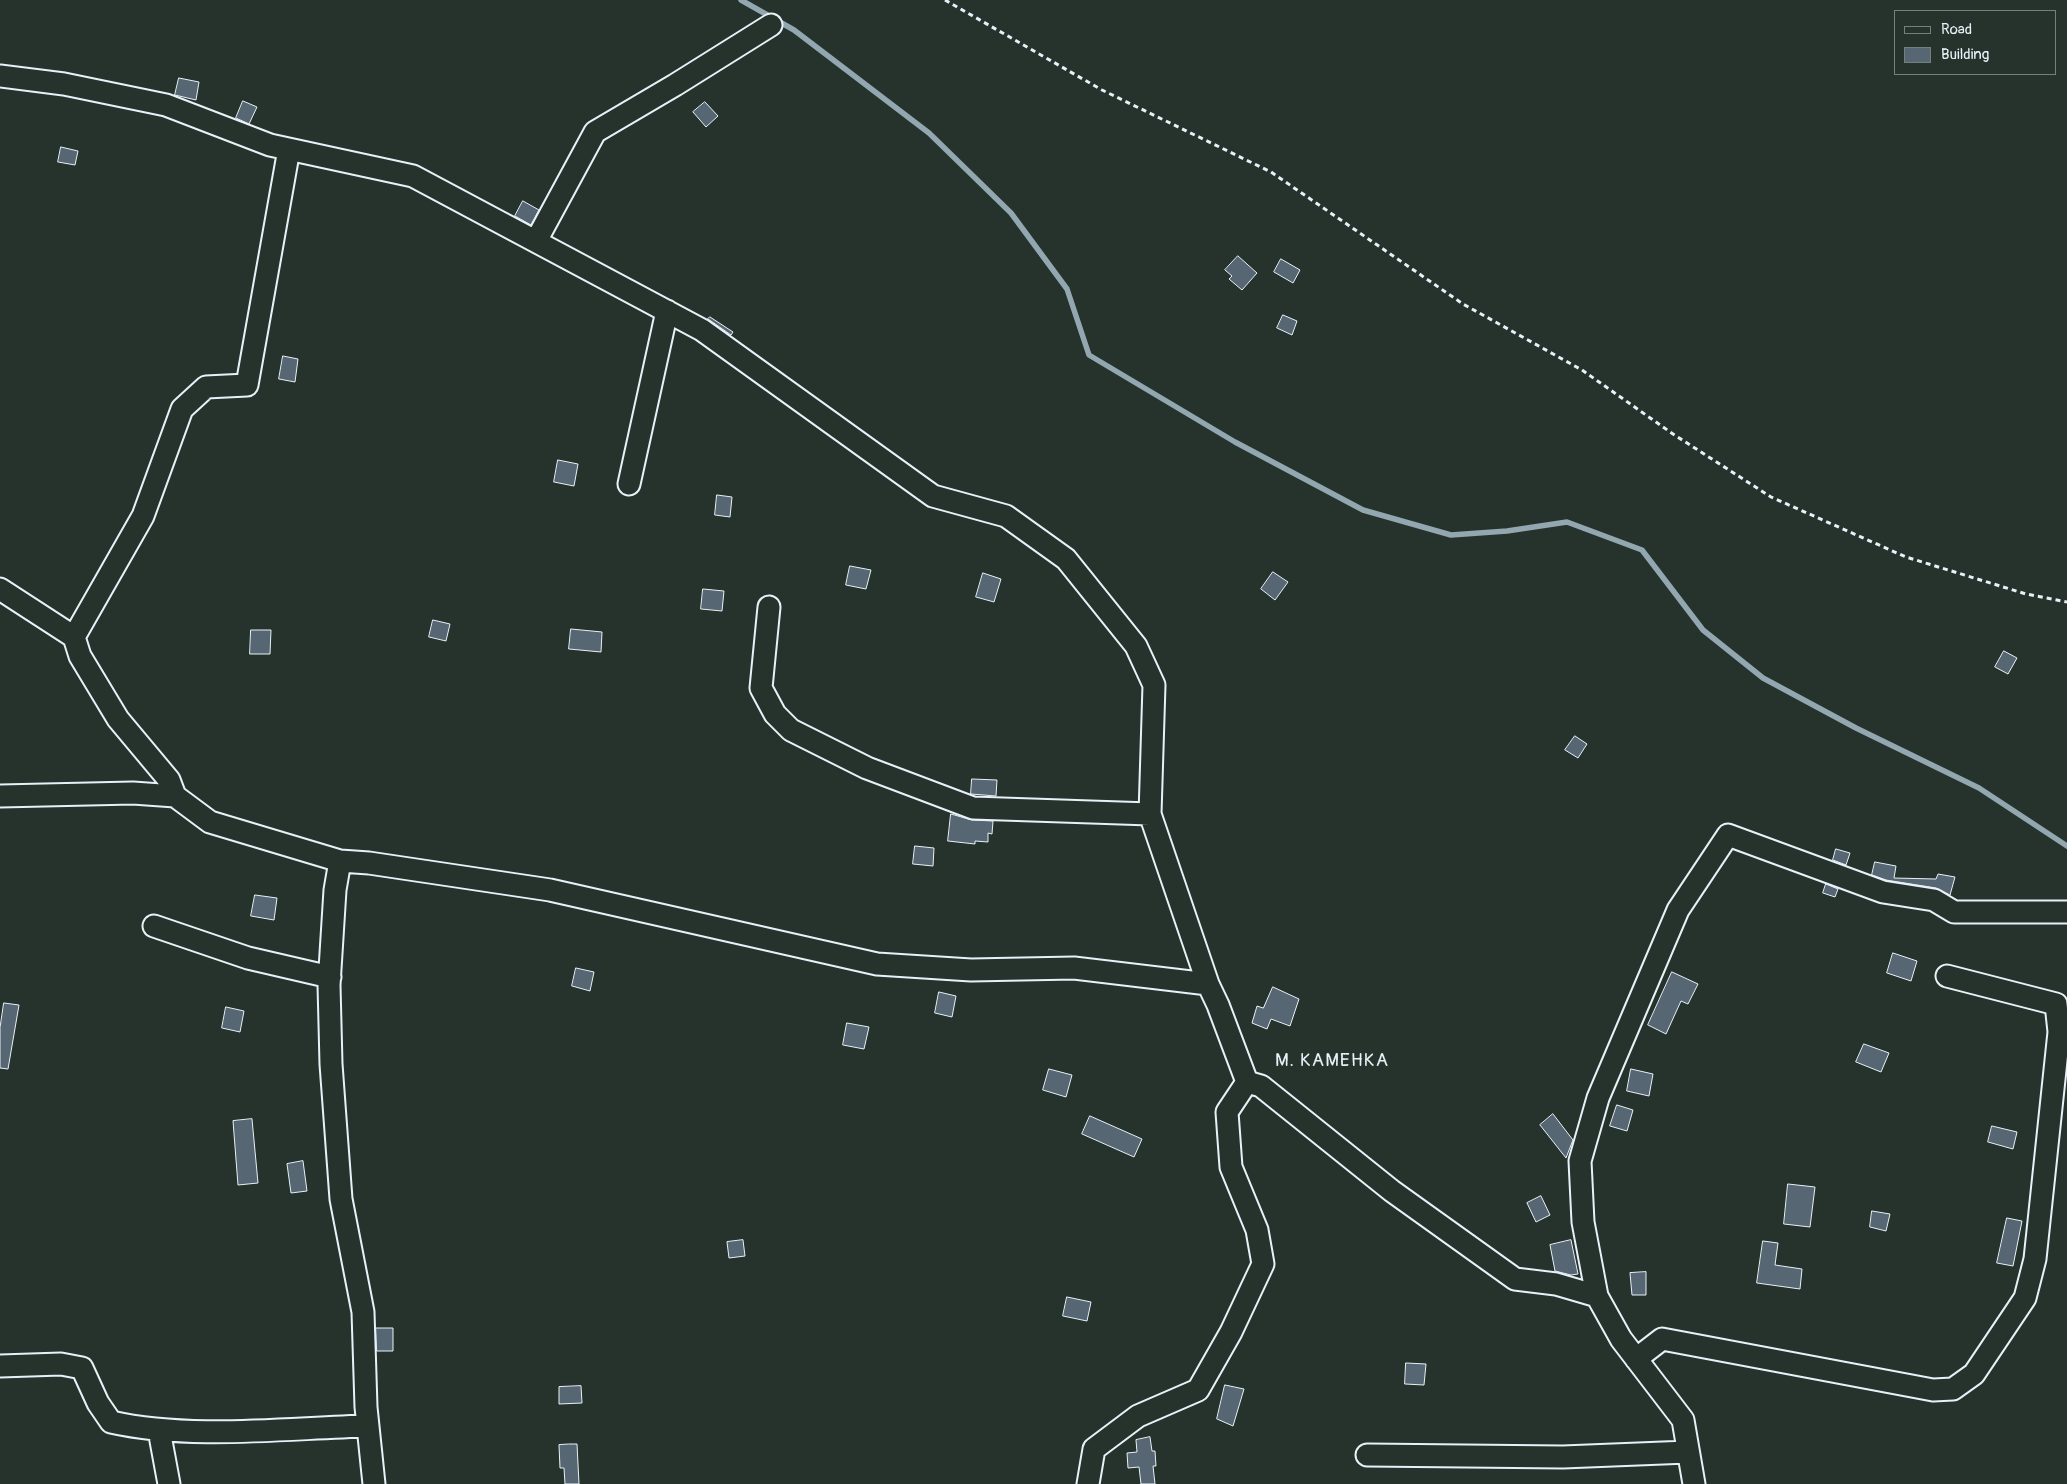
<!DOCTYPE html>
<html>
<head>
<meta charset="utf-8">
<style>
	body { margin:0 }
	#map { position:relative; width:2067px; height:1484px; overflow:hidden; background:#26332d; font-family:Pangolin,sans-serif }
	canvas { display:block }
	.legend { position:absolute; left:1894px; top:10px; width:162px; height:65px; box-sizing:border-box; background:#26332d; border:1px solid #747f7e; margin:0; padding:6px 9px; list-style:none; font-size:15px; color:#e8f1f8 }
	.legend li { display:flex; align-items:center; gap:10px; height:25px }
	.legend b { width:25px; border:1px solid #747f7e }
</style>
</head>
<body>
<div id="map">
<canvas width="2067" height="1484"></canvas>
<ul class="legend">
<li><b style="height:6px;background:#26332d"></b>Road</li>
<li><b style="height:14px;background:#576673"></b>Building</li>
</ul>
</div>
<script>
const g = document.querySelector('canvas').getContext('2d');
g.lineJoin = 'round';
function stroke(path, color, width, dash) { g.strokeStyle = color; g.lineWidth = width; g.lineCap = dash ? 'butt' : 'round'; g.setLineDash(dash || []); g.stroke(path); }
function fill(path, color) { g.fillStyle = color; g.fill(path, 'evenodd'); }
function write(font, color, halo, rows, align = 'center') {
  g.font = font + ' Pangolin,sans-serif'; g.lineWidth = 5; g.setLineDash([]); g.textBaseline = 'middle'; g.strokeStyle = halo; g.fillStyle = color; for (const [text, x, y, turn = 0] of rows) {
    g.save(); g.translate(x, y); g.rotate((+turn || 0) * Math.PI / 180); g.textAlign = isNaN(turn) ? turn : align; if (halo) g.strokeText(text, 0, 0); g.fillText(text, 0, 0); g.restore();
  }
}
stroke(new Path2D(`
	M741 0 794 30 929 133 1011 213 1067 289 1089 355 1235 442 1363 510 1451 535 1507 531 1567 522 1642 550 1703 630 1763 678 1856 728 1979 788 2067 846`), '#92a7af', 5.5);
const building = new Path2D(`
	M179 78 199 82 196 100 175 95Z
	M243 101 257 107 249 124 236 118Z
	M705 102 718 116 706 127 693 112Z
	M61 147 78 151 75 165 58 162Z
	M523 201 539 210 531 225 515 216Z
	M1238 256 1257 273 1242 290 1229 279 1232 276 1225 270Z
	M1281 259 1300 270 1293 283 1274 272Z
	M1283 315 1297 321 1292 335 1277 328Z
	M710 317 733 332 731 335 708 319Z
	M283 356 298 359 295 382 279 379Z
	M558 460 578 464 574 486 554 482Z
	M717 495 732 497 730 517 715 515Z
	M850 566 871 570 866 589 846 585Z
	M1273 572 1288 582 1275 600 1261 589Z
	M983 573 1001 579 994 602 976 597Z
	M703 589 724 591 722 611 701 609Z
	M433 620 450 624 446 641 429 637Z
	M571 629 602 632 601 652 569 649Z
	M251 630H271L270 654H250Z
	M2004 651 2017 658 2008 674 1995 667Z
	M1575 736 1587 744 1578 758 1565 750Z
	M972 779 997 780 996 796 971 794Z
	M951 814 972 820 993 821 992 834 988 833V842L975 841V844L948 841Z
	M915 846 934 848 933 866 913 864Z
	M1836 849 1850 853 1846 865 1833 860Z
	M1875 862 1896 866 1894 878 1936 879 1938 874 1955 877 1950 895 1936 888 1886 880 1872 875Z
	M1826 884 1838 889 1835 897 1823 893Z
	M255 895 277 898 274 920 251 916Z
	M1893 953 1917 961 1911 981 1887 973Z
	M576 968 594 972 590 991 572 986Z
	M1672 972 1698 984 1688 1004 1681 1001 1666 1034 1648 1025Z
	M1273 987 1299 999 1290 1026 1271 1019 1267 1029 1252 1023 1257 1006 1263 1008Z
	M939 992 956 996 952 1017 935 1013Z
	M4 1003 19 1005 8 1069 0 1068V1028Z
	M226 1007 244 1011 240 1032 222 1028Z
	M847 1023 869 1027 864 1049 843 1045Z
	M1864 1044 1889 1053 1881 1072 1856 1062Z
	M1049 1069 1072 1075 1066 1097 1043 1090Z
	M1631 1069 1653 1074 1649 1096 1627 1091Z
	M1617 1105 1633 1110 1627 1131 1610 1126Z
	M1553 1114 1573 1140 1566 1158 1540 1125Z
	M1090 1116 1142 1139 1134 1157 1082 1134Z
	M252 1119 258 1183 238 1185 233 1121Z
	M1992 1126 2017 1132 2013 1149 1988 1142Z
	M303 1161 307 1191 291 1193 287 1164Z
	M1788 1184 1815 1187 1810 1227 1784 1224Z
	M1541 1196 1550 1215 1536 1222 1527 1203Z
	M1872 1211 1890 1214 1886 1231 1870 1227Z
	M2007 1218 2022 1221 2013 1266 1997 1263Z
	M743 1240 745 1256 729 1258 727 1242Z
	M1571 1240 1578 1274 1571 1275 1555 1271 1550 1245Z
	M1763 1241 1778 1243 1775 1265 1802 1269 1800 1289 1757 1283Z
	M1646 1272V1295H1632L1630 1273Z
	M1067 1297 1091 1302 1087 1321 1063 1316Z
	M376 1328H393V1351H377Z
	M1406 1363 1426 1364 1424 1385 1405 1384Z
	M1225 1385 1244 1389 1233 1426 1217 1419Z
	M581 1386 582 1403 559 1404V1387Z
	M1150 1437 1152 1451H1155L1156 1466H1153L1155 1484H1141L1139 1467 1128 1468 1127 1453 1137 1452 1136 1440Z
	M569 1444H577L579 1484H565L564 1468H560L559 1445Z`);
fill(building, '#576673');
stroke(building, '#e8f1f8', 1);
const street = new Path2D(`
	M0 76 64 84 166 105 270 145 413 176 702 330 933 496 1006 516 1066 559 1136 646 1154 685 1150 814 1208 984
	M536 241 595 132 675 85 771 25
	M629 484 667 311
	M0 589 74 637 80 656 118 719 169 780 175 796
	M769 607 761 688 775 714 791 730 867 768 973 808 1150 814
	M74 637 143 516 182 409 206 387 247 385 289 149
	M0 796 133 793 175 796 210 822 340 861
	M154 926 248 958 330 977
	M1597 1296 1583 1222 1580 1161 1598 1098 1678 910 1728 835 1883 892 1934 900 1954 912H2067
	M1636 1359 1662 1339 1933 1390 1953 1389 1974 1374 2025 1298 2035 1259 2059 1032 2056 1004 1947 976
	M0 1366 61 1364 82 1368 98 1403 111 1422C191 1440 286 1428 368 1426
	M159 1430 169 1484
	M1367 1455 1563 1457 1688 1452
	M374 1484 366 1407 363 1312 341 1199 331 1064 329 985 335 890 340 861 369 863 550 890 877 964 971 970 1074 968 1208 984 1218 1005 1247 1082
	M1088 1484 1094 1449 1138 1416 1198 1390 1231 1332 1263 1264 1257 1230 1231 1167 1227 1112 1247 1082 1261 1086 1392 1191 1515 1279 1556 1284 1597 1296 1621 1339 1683 1420 1694 1484`);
stroke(street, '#e8f1f8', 25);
stroke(new Path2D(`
	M945 0 1102 90 1271 172 1463 304 1582 370 1673 434 1771 497 1906 557 2026 594 2067 602`), '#e8f1f8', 3, [5, 4]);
stroke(street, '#26332d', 21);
g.letterSpacing = '1px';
write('19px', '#e8f1f8', '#26332d', [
	["М. КАМЕНКА",1332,1061]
]);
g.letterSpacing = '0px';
</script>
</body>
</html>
